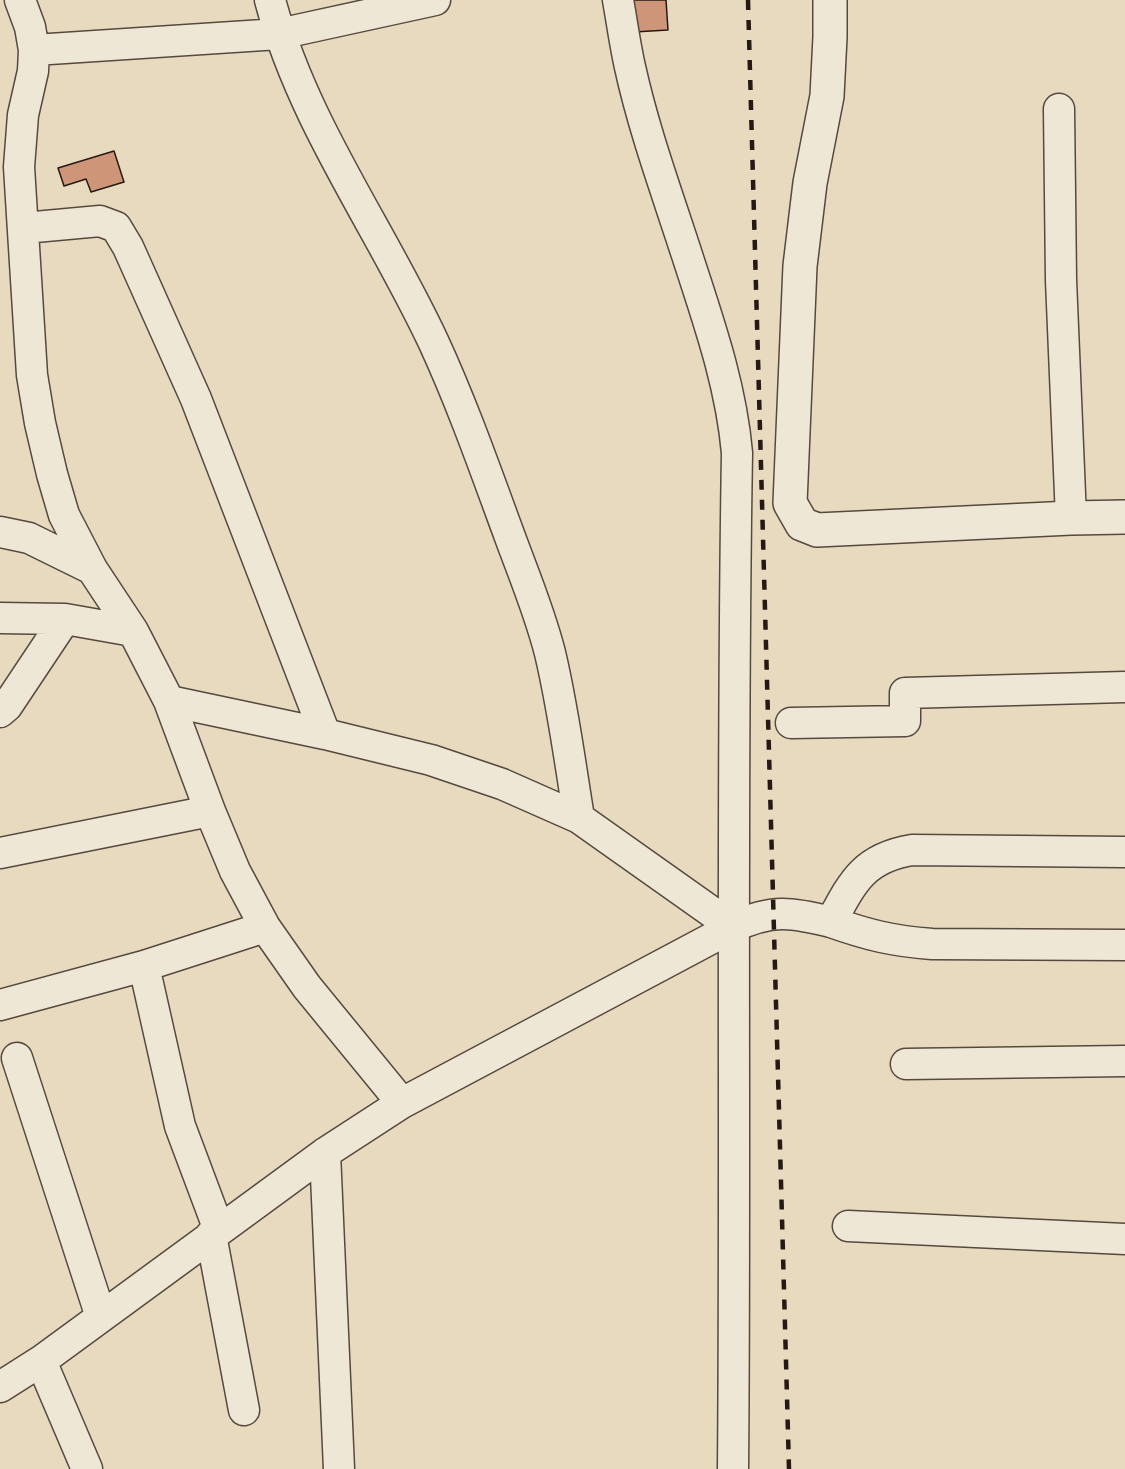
<!DOCTYPE html>
<html>
<head>
<meta charset="utf-8">
<style>
	body { margin:0 }
	canvas { display:block; background:#e7dabe }
</style>
</head>
<body>
<canvas width="1125" height="1469"></canvas>
<script>
const g = document.querySelector('canvas').getContext('2d');
g.lineJoin = 'round';
function fill(path, color) { g.fillStyle = color; g.fill(path, 'evenodd'); }
function stroke(path, color, width, dash) { g.strokeStyle = color; g.lineWidth = width; g.lineCap = dash ? 'butt' : 'round'; g.setLineDash(dash || []); g.stroke(path); }
const building = new Path2D(`
	M633 0H666L668 30 634 32Z
	M114 151 124 182 91 192 86 179 64 186 58 168Z`);
fill(building, '#cf9579');
stroke(building, '#261915', 1.5);
const minor = new Path2D(`
	M20 0 30 27 34 50 33 71 23 115 19 167 32 375 40 423 52 474 64 515 92 569 133 631
	M270 0C303 124 380 227 434 343 463 406 486 472 510 537 524 575 540 613 550 653 563 707 570 763 579 818
	M618 0C622 22 625 45 630 67 644 131 667 193 687 255 708 320 731 384 737 453 731 792 736 1130 733 1469
	M34 50 279 34 435 0
	M1059 109 1061 280 1071 518
	M24 228 100 221 116 227 128 247 196 399 325 734
	M0 532 29 538 92 569
	M0 618 65 619 133 631 169 701 325 734 431 760 502 784 579 818 733 927
	M169 701 210 811 235 871 265 927 307 987 402 1103
	M0 712 7 706 65 619
	M791 723 905 721V693L1125 687
	M0 853 210 811
	M831 922C868 935 892 941 932 944L1125 945
	M144 966 180 1126 219 1230
	M0 1005 144 966 265 927
	M17 1058 101 1317
	M906 1064 1125 1061
	M325 1153 339 1469
	M848 1226 1125 1239
	M211 1235 244 1410
	M41 1361 87 1469
	M0 1387 41 1361 325 1153 402 1103 733 927C772 909 791 912 831 922 853 881 864 858 912 850L1125 852`);
const tertiary = new Path2D(`
	M830 0V37L827 96 810 183 800 266 790 503 802 524 817 530 1071 518 1125 517`);
stroke(minor, '#56493f', 33);
stroke(tertiary, '#56493f', 36);
stroke(minor, '#efe7d5', 30);
stroke(tertiary, '#efe7d5', 33);
stroke(new Path2D(`
	M748 0 789 1469`), '#261915', 4.5, [10, 10]);
</script>
</body>
</html>
